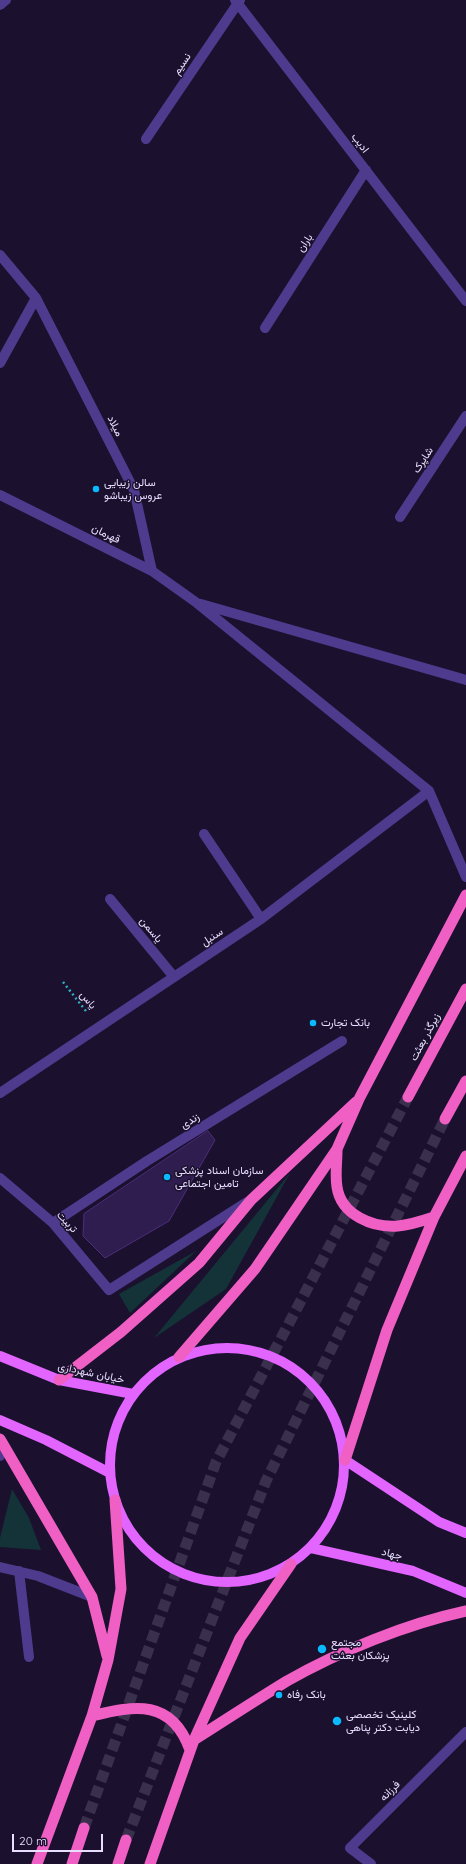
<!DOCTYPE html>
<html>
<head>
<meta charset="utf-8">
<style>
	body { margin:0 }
	#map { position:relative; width:466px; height:1864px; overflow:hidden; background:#1b112e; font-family:Quicksand,sans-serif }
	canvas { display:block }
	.scale { position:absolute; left:12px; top:1834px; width:91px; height:18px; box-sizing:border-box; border:2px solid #e8deff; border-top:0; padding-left:5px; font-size:12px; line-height:14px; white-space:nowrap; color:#e8deff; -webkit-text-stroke:3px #1b112e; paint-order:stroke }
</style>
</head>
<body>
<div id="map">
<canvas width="466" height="1864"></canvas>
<div class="scale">20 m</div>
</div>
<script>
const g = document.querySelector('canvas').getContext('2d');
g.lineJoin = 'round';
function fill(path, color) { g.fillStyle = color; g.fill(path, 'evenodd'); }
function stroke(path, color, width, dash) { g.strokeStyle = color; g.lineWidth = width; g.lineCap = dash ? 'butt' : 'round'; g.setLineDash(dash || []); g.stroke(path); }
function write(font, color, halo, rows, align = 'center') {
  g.font = font + ' Quicksand,Vazirmatn,sans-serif'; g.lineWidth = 3; g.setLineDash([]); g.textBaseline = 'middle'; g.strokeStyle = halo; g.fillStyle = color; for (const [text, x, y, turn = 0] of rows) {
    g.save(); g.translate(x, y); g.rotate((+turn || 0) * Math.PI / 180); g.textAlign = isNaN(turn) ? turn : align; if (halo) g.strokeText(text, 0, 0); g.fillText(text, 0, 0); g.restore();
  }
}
fill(new Path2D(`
	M290 1173 226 1289 154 1338Z
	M196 1251 130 1313 119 1294Z
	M12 1489 29 1518 41 1550 0 1547V1538Z`), '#143338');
const building = new Path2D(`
	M208 1131 215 1140 169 1221 105 1258 83 1236 84 1214Z`);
fill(building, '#301d4f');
stroke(building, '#4c2e7c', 1);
stroke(new Path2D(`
	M84 1828 216 1462 408 1097
	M126 1840 266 1481 445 1119`), '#3a304d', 11, [11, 5.5]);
stroke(new Path2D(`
	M63 982 86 1011`), '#2eb1c3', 2.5, [2, 3]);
stroke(new Path2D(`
	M235 0 466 301
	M0 5 6 0
	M146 139 240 0
	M0 255 36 298 134 490 152 571
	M265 328 366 170
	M0 363 36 298
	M0 495 152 571 197 603 429 791 466 877
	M400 517 466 416
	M201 604 466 680
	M204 834 261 919
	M110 899 174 977
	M0 1093 261 919 429 791
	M0 1178 53 1223 109 1290 247 1202
	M53 1223 147 1161 342 1041
	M0 1456 4 1445
	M0 1567 38 1576 92 1597
	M19 1571 29 1657
	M371 1864 350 1848 466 1732`), '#4e3b8e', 10);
stroke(new Path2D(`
	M110 1465a117 117 0 1 1 234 0a117 117 0 1 1-234 0Z
	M0 1356 59 1380 133 1394
	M0 1420 46 1440 110 1473
	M345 1460 439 1522 466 1533
	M311 1548 413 1571 466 1593`), '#e265ff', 10);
stroke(new Path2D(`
	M408 1097 466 989
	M445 1119 466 1081
	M337 1150C337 1162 335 1175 337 1187 341 1215 373 1228 398 1226 410 1225 422 1221 434 1217
	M179 1357 255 1269 337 1149 359 1099 466 895
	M59 1380 121 1332 199 1263 251 1200 356 1102
	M0 1439 92 1597 107 1656
	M345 1460 387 1330 434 1217 466 1156
	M92 1716C135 1705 172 1699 190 1750
	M194 1740C225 1720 256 1700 287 1681 340 1651 406 1624 466 1611
	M37 1864 92 1716 108 1660 121 1589 115 1500
	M72 1864 84 1828
	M118 1864 126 1840
	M150 1864 194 1740 240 1638 291 1564`), '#f05fc4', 11);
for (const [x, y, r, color] of [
	[96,489,4,"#0ab9ff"],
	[313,1023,4,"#0ab9ff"],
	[167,1177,4,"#0ab9ff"],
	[322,1649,5,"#0ab9ff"],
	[279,1695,4,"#0ab9ff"],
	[337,1721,5,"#0ab9ff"]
]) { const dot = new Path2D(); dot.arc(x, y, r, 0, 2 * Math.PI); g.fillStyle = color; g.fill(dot); stroke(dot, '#1b112e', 1.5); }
write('11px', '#e8deff', '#1b112e', [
	["نسیم",182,64,-56],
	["ادیب",360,143,53],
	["باران",305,243,-57],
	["میلاد",115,426,63],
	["شاپرک",423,460,-57],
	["قهرمان",106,534,26],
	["یاسمن",151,930,51],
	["سنبل",212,937,-33],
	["یاس",88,1000,50],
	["زیرگذر بعثت",425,1037,-62],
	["زندی",190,1121,-32],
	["تربیت",67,1222,47],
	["خیابان شهرداری",91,1373,12],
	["جهاد",392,1554,13],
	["فرزانه",390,1791,-45]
]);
write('11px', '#e8deff', '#1b112e', [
	["سالن زیبایی",104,483],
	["عروس زیباشو",104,496],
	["بانک تجارت",321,1023],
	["سازمان اسناد پزشکی",175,1171],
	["تامین اجتماعی",175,1184],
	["مجتمع",331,1643],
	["پزشکان بعثت",331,1656],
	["بانک رفاه",287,1695],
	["کلینیک تخصصی",346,1715],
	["دیابت دکتر پناهی",346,1728]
], 'left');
</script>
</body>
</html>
